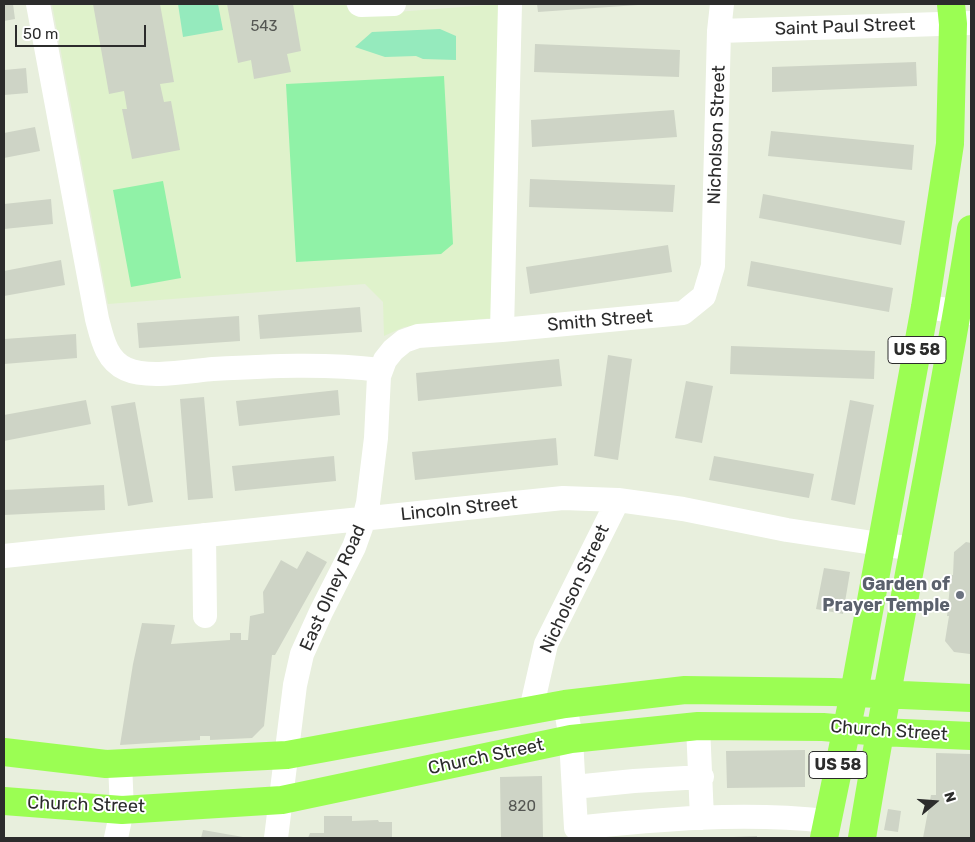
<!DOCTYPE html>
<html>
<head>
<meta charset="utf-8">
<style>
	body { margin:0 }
	#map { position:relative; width:975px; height:842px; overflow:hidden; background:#e8efdd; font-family:Rubik,sans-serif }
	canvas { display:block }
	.frame { position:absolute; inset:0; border:5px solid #2c2c2c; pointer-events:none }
	.north { position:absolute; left:910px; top:777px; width:50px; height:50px; -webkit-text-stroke:4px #fff; paint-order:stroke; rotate:72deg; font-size:14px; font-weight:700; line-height:20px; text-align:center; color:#2c2c2c }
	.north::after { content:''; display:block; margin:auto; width:18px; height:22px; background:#2c2c2c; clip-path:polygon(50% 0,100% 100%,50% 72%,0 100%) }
	.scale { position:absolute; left:15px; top:25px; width:131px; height:22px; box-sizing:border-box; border:2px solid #2c2c2c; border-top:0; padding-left:6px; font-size:15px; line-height:18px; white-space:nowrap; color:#2c2c2c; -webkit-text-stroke:4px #fff; paint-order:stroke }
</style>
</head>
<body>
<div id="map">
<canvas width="975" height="842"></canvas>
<div class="frame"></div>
<div class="north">N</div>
<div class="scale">50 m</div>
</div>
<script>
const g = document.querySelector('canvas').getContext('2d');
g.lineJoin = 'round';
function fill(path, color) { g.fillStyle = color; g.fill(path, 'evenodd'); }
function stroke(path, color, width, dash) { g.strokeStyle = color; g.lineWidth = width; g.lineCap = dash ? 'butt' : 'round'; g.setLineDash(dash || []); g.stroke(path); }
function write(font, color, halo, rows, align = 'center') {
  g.font = font + ' Rubik,sans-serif'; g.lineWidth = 4; g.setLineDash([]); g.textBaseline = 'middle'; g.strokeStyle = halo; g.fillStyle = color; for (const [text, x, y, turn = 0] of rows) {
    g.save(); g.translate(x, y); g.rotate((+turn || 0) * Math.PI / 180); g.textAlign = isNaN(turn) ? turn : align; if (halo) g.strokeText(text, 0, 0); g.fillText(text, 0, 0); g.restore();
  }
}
fill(new Path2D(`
	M52 4H344L357 15 501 4 493 318 404 327 384 336 383 302 365 284 108 304Z`), '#dff2cb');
fill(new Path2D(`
	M178 4H218L223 30 183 37Z
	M440 29 456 36V60L423 59 416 56 385 57 355 47 372 32Z`), '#95eabd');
fill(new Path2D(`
	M444 76 453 244 441 254 296 262 286 84Z
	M163 181 181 278 131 287 113 190Z`), '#90f2a7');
fill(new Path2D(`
	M4 4H13L15 19 4 21Z
	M93 4H160L174 82 160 84 164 102 171 101 180 150 132 159 122 109H127L124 91 109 94Z
	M227 4H293L301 51 287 54 291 72 254 79 251 60 238 63Z
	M537 4H638V5L538 12Z
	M535 44 680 50 679 77 534 72Z
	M916 62 917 86 772 92V67Z
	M26 68 28 93 4 95V70Z
	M674 110 677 137 532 147 531 120Z
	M35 127 40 151 4 158V133Z
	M771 131 914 145 912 170 768 156Z
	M530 179 675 185 673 212 529 207Z
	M763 194 905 221 901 245 759 218Z
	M51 199 53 224 4 229V204Z
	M668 245 672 272 530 294 526 267Z
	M61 260 65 285 4 296V271Z
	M751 261 893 288 889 312 747 286Z
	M360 307 362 332 260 339 258 315Z
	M239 316 240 341 139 348 137 323Z
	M76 334 77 358 4 364V339Z
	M731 346 875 351 874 379 730 374Z
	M608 355 632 359 618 460 594 456Z
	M559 359 562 386 418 401 416 373Z
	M686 381 713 386 702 443 675 438Z
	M338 390 340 415 239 426 236 401Z
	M204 397 213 498 188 500 180 399Z
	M86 400 91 424 4 441V415Z
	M850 400 874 405 855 505 831 500Z
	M135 402 153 502 128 506 111 406Z
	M556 438 558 465 415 480 412 452Z
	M334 456 336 481 235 491 232 466Z
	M714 456 814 474 809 498 709 480Z
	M104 485 105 510 4 515V490Z
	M966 542 971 543 970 654 954 652 945 641 949 616H947L951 575H953L954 552Z
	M307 551 327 562 275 655H272L264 726 252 738 210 740V736H200V740L120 745 133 664 142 623 175 625 171 644 230 640V633H241V640H248L250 616 264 613 263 592 281 560 297 569Z
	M824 568 850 572 843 614 816 609Z
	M805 750V787L727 788 726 751Z
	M936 753 971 754V838H923L931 795H936Z
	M542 776 543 838H501L500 777Z
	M888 809 901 811 898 832 884 830Z
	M324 816H352V821L378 820 379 822H392V838H308L310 833H324Z
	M203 830 243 837V838H201Z
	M757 836V838H733V837Z`), '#ced4c6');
stroke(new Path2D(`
	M38 4 97 319C102 338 106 360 126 369 148 379 189 371 213 369 269 366 325 363 380 370
	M359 4 361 5 394 4
	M719 31 971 23
	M925 307 971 313
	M502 330 510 4
	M204 535 205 616
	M4 556 563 498 618 500 683 509 787 530 913 549
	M565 704 571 739 576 828C659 819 743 812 827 821
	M531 710 546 644 618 500
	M698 726 702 818
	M574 787 634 781 702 777
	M116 838 122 810 120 763
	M276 838 295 685 302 654 321 612 354 547 364 519 368 503 376 438 379 376 385 360 393 350 404 341 418 336 502 330 683 313 704 296 713 266 719 31 722 4`), '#fff', 24);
stroke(new Path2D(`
	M4 752 106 764 287 755 565 704 685 690 833 692 971 698
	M4 801 122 810 282 800 571 739 698 726 823 727 880 732 971 736
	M824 838 854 693 925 307 950 144 953 24 951 4
	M862 838C895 635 938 433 971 229`), '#9bfe53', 28);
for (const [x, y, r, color] of [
	[960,595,5,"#6b7280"]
]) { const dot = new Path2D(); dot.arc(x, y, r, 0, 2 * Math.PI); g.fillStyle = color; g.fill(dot); stroke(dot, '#fff', 2); }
write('15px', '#545652', null, [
	["543",264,27],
	["820",522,807]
]);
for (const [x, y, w] of [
	[917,350,58],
	[838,765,58]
]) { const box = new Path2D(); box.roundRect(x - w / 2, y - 13.5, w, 27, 4); g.fillStyle = '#fff'; g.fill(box); stroke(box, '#2c2c2c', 1); }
write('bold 16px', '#2c2c2c', null, [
	["US 58",917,350],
	["US 58",838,765]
]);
write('18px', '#2c2c2c', '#fff', [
	["Saint Paul Street",845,27,-2],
	["Nicholson Street",717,135,-88],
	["Smith Street",600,321,-5],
	["Lincoln Street",459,509,-6],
	["East Olney Road",333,588,-66],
	["Nicholson Street",575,589,-65],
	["Church Street",889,731,4],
	["Church Street",486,757,-12],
	["Church Street",86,805,2]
]);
write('bold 18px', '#5b616d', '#fff', [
	["Garden of",950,585],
	["Prayer Temple",950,606]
], 'right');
</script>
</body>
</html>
